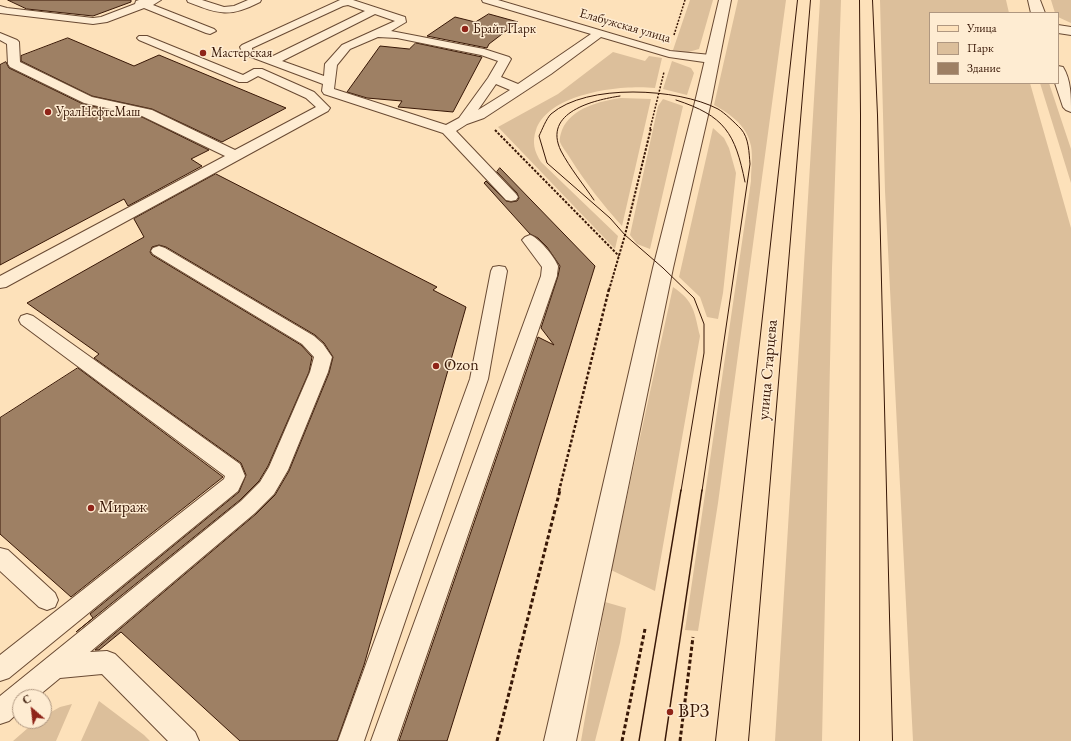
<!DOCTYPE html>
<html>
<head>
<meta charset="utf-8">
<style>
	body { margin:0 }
	#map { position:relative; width:1071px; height:741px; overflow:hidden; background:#fde1ba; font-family:"EB Garamond",serif }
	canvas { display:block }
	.legend { position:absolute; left:929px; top:12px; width:130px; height:72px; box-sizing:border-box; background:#feecd2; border:1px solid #af9780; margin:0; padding:5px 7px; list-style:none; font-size:12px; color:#381706 }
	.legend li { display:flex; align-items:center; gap:8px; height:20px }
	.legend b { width:20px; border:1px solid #af9780 }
	.north { position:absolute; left:12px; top:689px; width:40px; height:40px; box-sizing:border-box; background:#feecd2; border:1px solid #af9780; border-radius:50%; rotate:332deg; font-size:11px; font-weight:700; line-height:16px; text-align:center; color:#381706 }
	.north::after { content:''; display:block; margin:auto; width:14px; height:18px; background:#8f2418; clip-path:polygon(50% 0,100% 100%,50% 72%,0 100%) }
</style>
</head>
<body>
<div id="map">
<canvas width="1071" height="741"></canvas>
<ul class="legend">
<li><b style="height:5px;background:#fde1ba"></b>Улица</li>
<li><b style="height:11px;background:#dcbf9b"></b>Парк</li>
<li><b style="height:11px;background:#9e8064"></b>Здание</li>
</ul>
<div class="north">С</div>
</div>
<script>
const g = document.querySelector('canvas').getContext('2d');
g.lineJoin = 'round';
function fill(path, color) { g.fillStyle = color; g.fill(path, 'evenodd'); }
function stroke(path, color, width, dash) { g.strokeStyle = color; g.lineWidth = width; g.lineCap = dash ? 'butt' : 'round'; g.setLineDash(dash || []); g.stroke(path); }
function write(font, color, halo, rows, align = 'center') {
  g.font = font + ' "EB Garamond",serif'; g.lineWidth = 3; g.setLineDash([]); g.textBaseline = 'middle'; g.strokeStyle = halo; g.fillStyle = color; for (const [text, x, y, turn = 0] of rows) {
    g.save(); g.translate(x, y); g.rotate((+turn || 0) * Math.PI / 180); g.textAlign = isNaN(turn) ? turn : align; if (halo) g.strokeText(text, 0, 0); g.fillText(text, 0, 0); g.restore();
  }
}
fill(new Path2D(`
	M690 0H713L699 49 685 53 673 50Z
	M738 0H786L718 503 698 631 685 630 751 181C751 170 753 156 751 146 747 125 730 114 714 105Z
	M820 0H841L832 268 822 741H775Z
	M880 0H1006L1009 13H930V83H1030L1071 228V741H913L885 191Z
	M1051 0H1071V23L1058 17V13H1055Z
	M613 52 645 61 649 56 662 58 655 88C622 84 548 93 536 130 532 142 534 151 541 162L618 236 615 249 498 127 558 94Z
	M672 61 691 68 694 73 687 95 663 89Z
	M1040 83H1049L1071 149V183Z
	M621 98 651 99 622 226C603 205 585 182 570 158 567 153 562 147 560 142 559 139 561 133 562 130 571 108 600 101 621 98Z
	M663 99 683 106 650 249 637 244 630 235 658 106Z
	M713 128 724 138 729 148 736 173 723 293 718 319 707 317 700 297 679 277Z
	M673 287C695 302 694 312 700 336L655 591 611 570Z
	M605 602 626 608 620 643 595 741H581Z
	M99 701 144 735 150 741H81Z
	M72 704 56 741H13L36 721H44V716L60 707Z`), '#dcbf9b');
const building = new Path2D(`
	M8 0H131V2L93 16 27 9Z
	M489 14 518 22 489 44 487 48 427 36 455 17 475 22Z
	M68 38 134 66 159 55 286 108 222 142 152 109 92 96 21 61V56Z
	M416 43 482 57 453 112 398 107 402 101 367 98 347 92 380 46 409 49Z
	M6 62 9 68 83 104 142 117 209 150 191 159 202 166 128 206 124 199 0 265V65Z
	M500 168 595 266 447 741H399L538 337 554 345 541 328 558 276 560 266 547 247 538 238 530 234 484 183 486 181 506 201 511 202 517 201 519 198 517 193 497 172Z
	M216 174 437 287 433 290 466 307 364 665 337 741H240L121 632 99 650H95L256 514 275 495 289 471 329 373 333 357 324 343 315 335 166 247 159 245 152 247 150 252 152 255 301 345 312 357 309 372 268 466 259 481 240 500 76 632 93 618 90 614 239 492 246 475 241 463 94 358 99 354 27 303 144 237 134 219Z
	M78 368 223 477 71 597 0 534V418Z`);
fill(building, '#9e8064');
stroke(building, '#381706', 1);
const service = new Path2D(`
	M139 0H161L153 5 214 29 216 31 210 34 206 33 144 8 107 22 93 24 0 13V6L7 8 93 18 101 17 135 4 136 1Z
	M187 0H202L224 7 234 6 248 0H261L260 2C229 18 219 14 188 2Z
	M340 0H353L405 17 406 22 391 31 484 49 509 57 511 59 501 77 518 84 591 34 483 2 482 0H498L670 51 711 55 715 57 717 59 715 61 711 63 669 57 601 37 551 74 484 118 467 124 456 131 516 194 518 197 516 200 511 201 506 200 443 133 324 94 322 91 323 84 243 54 240 47 242 45ZM348 5 365 11 271 57 252 50V48L343 6ZM375 14 395 21 342 45 325 64 324 76 282 61ZM378 37 397 38 481 55 498 61 488 78 459 118 446 125 334 89 337 65 350 49ZM496 84 510 90 478 110Z
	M0 33 17 40 19 42 20 62 92 97 152 110 235 150 316 107 306 98 258 76 247 82H239L139 40 137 38 139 36H147L243 75 254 69H262L314 92 330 108 328 111 6 287 0 288V276L225 156 142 116 84 103 10 67 8 64 7 44 0 40Z
	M530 235C538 237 555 257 558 266 558 269 557 273 557 276L397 741H371L541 276 542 267 522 240 525 237Z
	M159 246 165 248 314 336 323 344 332 357 328 372 288 470 274 494 255 513 90 652 107 651 115 654 195 732 199 741H168L102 674 60 678 37 697H20V711L9 721 0 724V696L241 501 260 482 269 467 310 372 314 357 302 344 153 254 151 251 153 248Z
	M499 266 505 267 507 271 488 379 364 741H338L470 379 491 271 493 267Z
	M27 314 33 316 240 464 245 476 238 491 9 678 0 681V655L224 479 225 476 21 324 19 320 21 316Z
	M0 548 8 550 55 593 58 600 55 607 47 610 39 607 0 571Z`);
const minor = new Path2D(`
	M719 0H731L711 102 673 268 576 741H544L653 268 695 102Z
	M1028 0H1040L1045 13H1031Z
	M1058 25 1071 27V35L1058 33Z
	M1058 66 1063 67C1071 80 1071 96 1071 112L1066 110 1063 107 1055 83H1058Z`);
const primary = new Path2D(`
	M798 0H810L748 741H716Z
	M860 0H872L877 115 892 741H860L861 115Z`);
stroke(service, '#694a33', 2);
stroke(minor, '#694a33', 2);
stroke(primary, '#381706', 2);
stroke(new Path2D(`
	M674 35 685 0
	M650 129 664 72`), '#381706', 1.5, [2, 1.5]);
stroke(new Path2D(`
	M495 130 619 256
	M609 290 625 235 651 128`), '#381706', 2, [2.5, 1.5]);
stroke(new Path2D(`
	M559 491 609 289`), '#381706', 2.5, [3, 2]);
stroke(new Path2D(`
	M497 741 560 490
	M622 741 645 629
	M680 741 693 637`), '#381706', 3, [4, 2.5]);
fill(service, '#feecd2');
fill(minor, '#feecd2');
fill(primary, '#fde1ba');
stroke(new Path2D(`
	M676 100C725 116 735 133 745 182
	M594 200C583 184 570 168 561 151 542 112 594 100 620 96
	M681 491 704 353V324L694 298 663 268 625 235 610 218 547 163 539 136C542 130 546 119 551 114 587 83 678 88 718 109 725 113 735 123 741 129 749 138 749 153 750 164L702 491`), '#381706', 1);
stroke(new Path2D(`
	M639 741 681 490
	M665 741 702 490`), '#381706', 1.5);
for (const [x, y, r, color] of [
	[465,29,4,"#8f2418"],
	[203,53,4,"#8f2418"],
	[48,112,4,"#8f2418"],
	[436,366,4,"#8f2418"],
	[91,508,4,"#8f2418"],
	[670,712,4,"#8f2418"]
]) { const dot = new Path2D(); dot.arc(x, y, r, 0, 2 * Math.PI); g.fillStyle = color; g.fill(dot); stroke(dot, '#feecd2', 1.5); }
write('13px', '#381706', '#feecd2', [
	["Елабужская улица",625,26,16]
]);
write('13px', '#381706', '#feecd2', [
	["Брайт Парк",473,29],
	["Мастерская",211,53],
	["УралНефтеМаш",56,112]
], 'left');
write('16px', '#381706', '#feecd2', [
	["Ozon",444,366],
	["Мираж",99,508]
], 'left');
write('16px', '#381706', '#feecd2', [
	["улица Старцева",768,370,-85]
]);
write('19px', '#381706', '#feecd2', [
	["ВРЗ",678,712]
], 'left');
</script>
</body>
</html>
